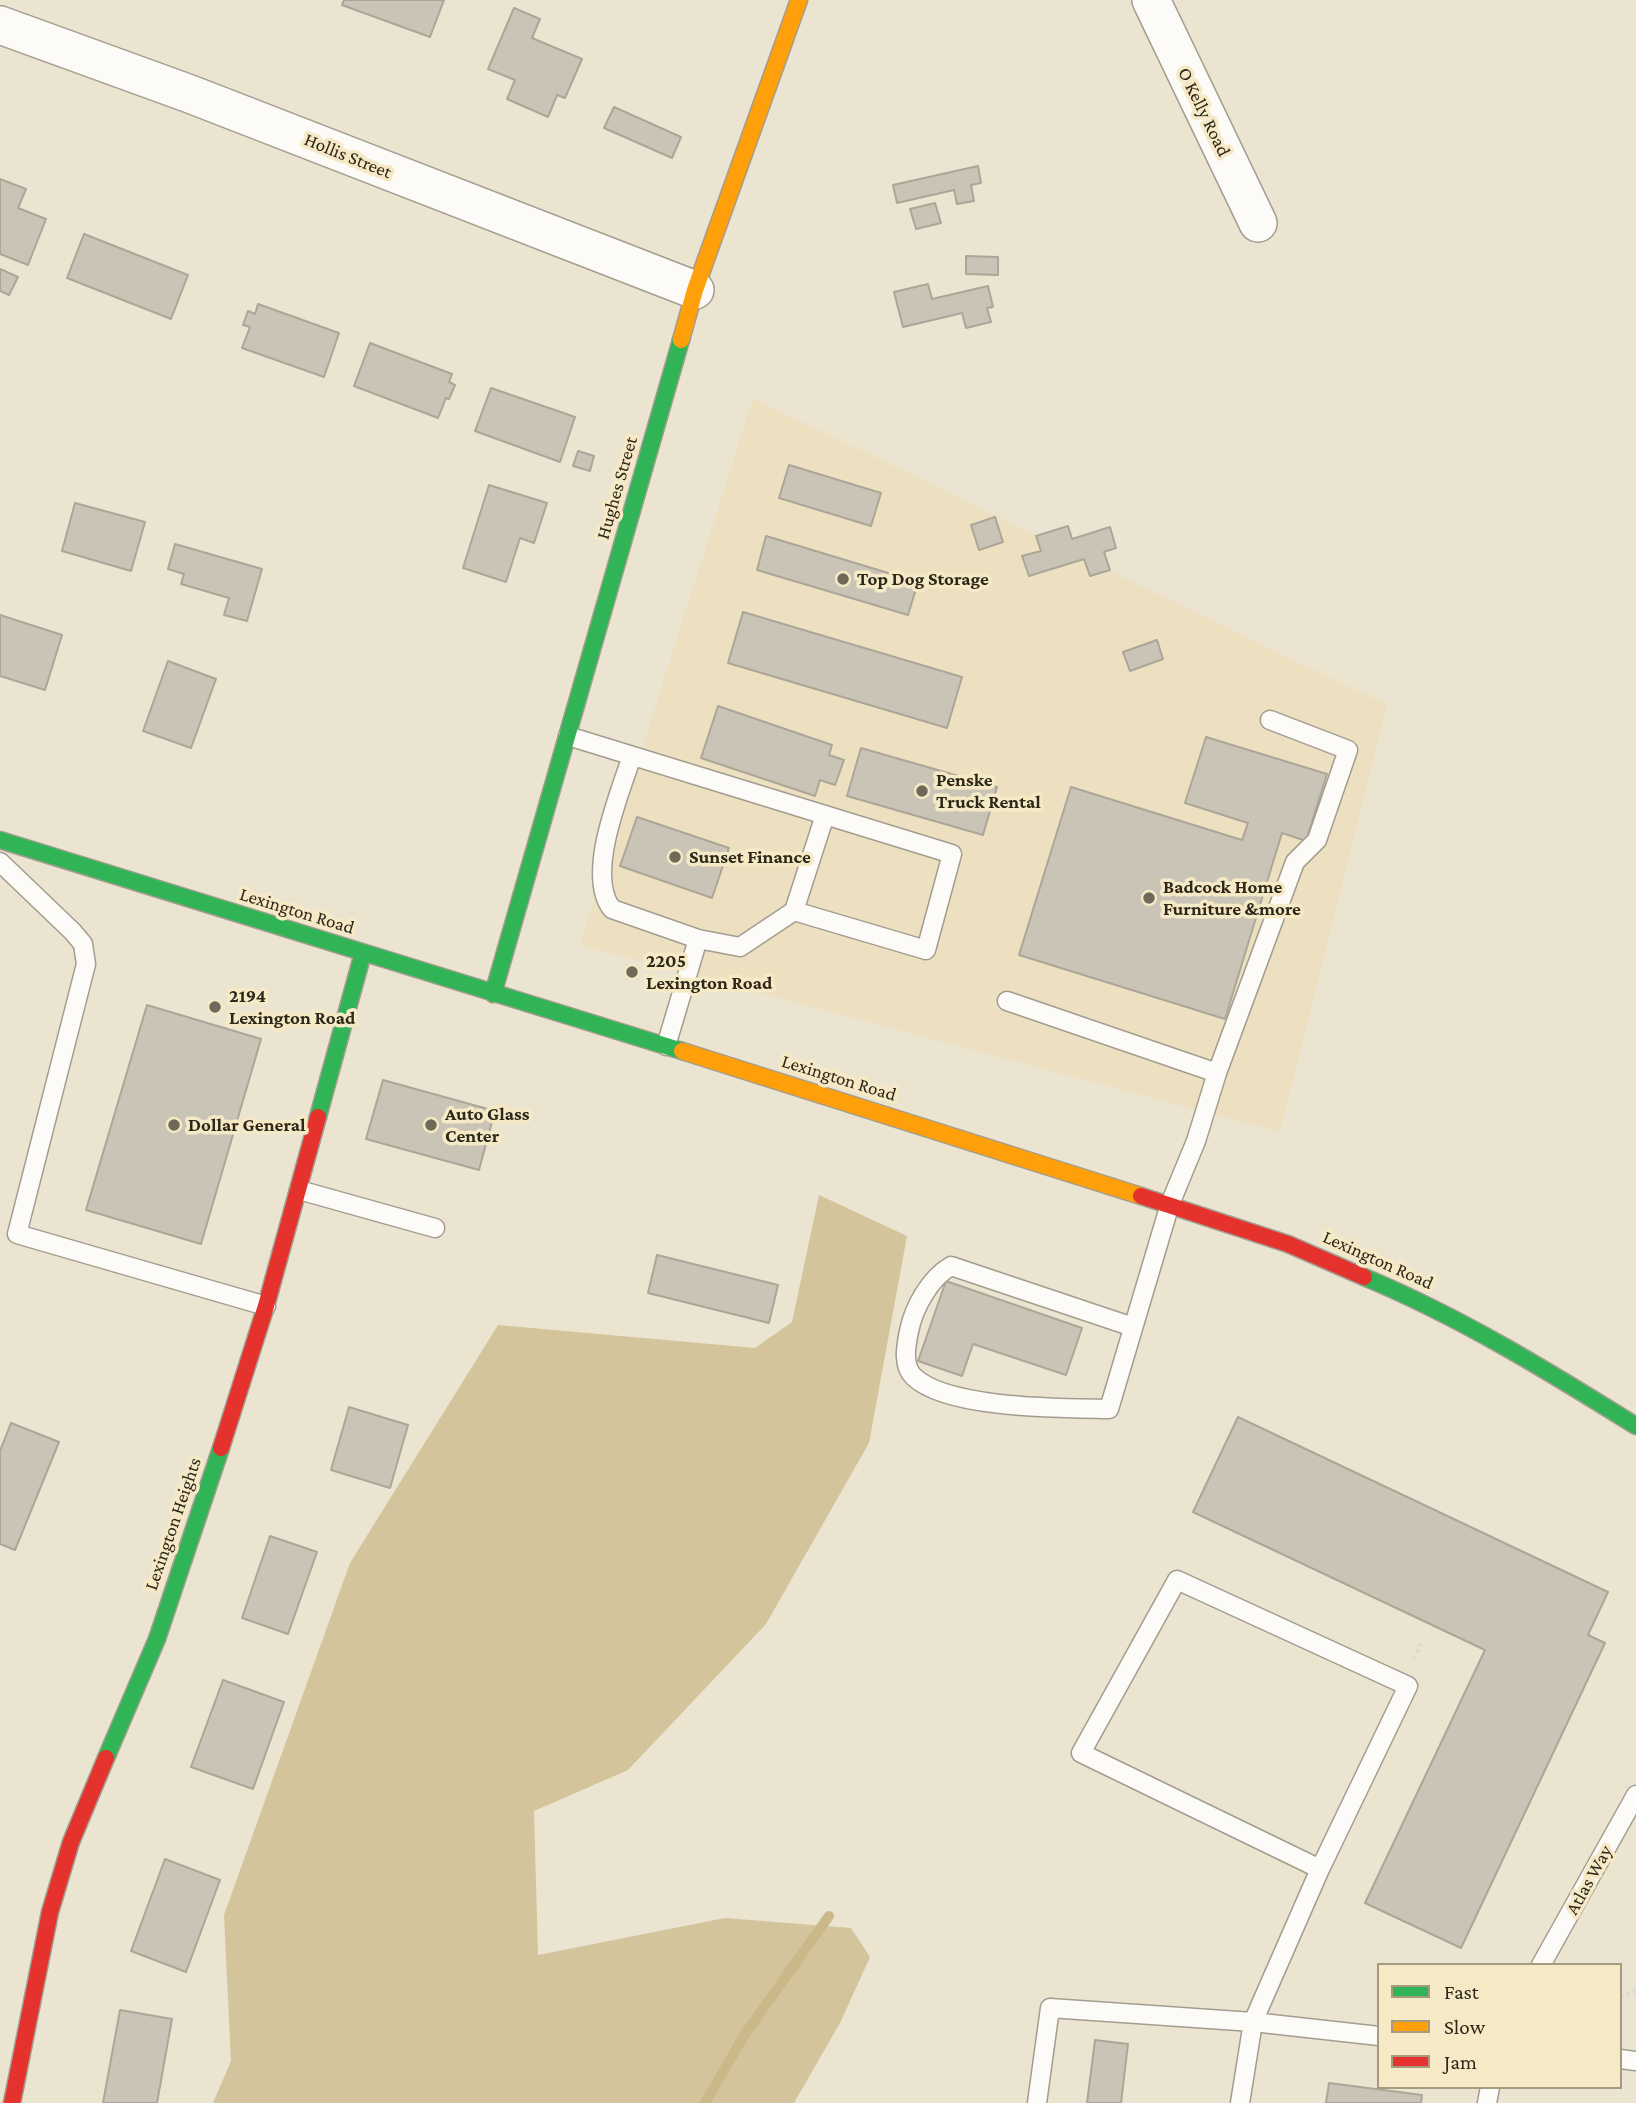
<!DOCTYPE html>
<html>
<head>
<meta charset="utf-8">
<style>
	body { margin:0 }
	#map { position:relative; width:1636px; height:2103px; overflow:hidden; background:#ebe4d1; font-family:"Crimson Pro",serif }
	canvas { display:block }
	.legend { position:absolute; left:1377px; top:1963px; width:245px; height:126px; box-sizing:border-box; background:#f6e9c6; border:2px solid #a69b81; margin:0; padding:9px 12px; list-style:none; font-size:21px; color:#2d271a }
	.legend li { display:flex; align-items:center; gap:14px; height:35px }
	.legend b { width:35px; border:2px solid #a69b81 }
</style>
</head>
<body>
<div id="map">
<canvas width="1636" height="2103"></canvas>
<ul class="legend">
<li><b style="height:9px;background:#30b455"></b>Fast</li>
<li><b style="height:9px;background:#ff9f0a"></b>Slow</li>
<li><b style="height:9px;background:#e5322d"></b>Jam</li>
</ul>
</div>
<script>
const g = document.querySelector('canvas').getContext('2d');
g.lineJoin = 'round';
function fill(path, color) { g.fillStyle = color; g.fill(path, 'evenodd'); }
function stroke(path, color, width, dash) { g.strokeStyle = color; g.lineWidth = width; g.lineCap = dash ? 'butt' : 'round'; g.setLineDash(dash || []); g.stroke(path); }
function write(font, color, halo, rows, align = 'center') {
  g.font = font + ' "Crimson Pro",serif'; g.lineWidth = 7; g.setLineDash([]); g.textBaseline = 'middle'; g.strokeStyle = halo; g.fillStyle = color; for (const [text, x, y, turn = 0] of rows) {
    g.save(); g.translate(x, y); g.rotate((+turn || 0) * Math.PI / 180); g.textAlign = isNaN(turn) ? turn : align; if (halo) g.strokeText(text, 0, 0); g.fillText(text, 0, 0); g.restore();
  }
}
fill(new Path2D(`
	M753 398 1387 705 1280 1132 580 945Z`), '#ede0c1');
fill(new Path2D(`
	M819 1195 907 1236 869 1443 766 1624 628 1770 534 1811 538 1955 725 1918 851 1928 870 1957 840 2023 794 2103H213L231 2061 224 1915 350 1563 498 1325 755 1348 792 1322Z`), '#d4c49b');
stroke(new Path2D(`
	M705 2103 745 2034 829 1916`), '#cab889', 10);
const building = new Path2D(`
	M344 0H444L430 37 342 5Z
	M514 8 540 19 532 38 582 59 565 98 557 95 548 117 507 99 515 80 488 69Z
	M614 107 681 137 672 158 604 128Z
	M978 166 981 183 971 185 974 201 957 204 954 190 897 203 893 185Z
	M0 179 26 189 18 208 46 219 28 265 0 254Z
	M935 203 941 223 916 229 910 209Z
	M84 234 188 275 171 319 67 278Z
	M966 256 998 257V275L966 274Z
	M0 269 18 277 9 295 0 291Z
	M928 284 932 299 988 286 993 307 987 308 991 322 966 328 962 313 903 327 894 292Z
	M258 304 339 333 324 377 242 348 250 327 243 325 248 311 255 314Z
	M370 343 452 374 449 382 455 385 449 399 446 398 438 418 354 386Z
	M491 388 575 417 560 462 475 431Z
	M578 451 594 456 590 471 573 466Z
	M789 465 881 493 871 526 779 498Z
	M489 485 547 503 534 543 520 538 506 582 463 568Z
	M75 503 145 522 131 571 62 551Z
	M995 517 1003 542 979 550 971 525Z
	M1068 526 1072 539 1110 527 1116 548 1104 552 1110 570 1090 576 1084 559 1029 576 1022 556 1041 551 1036 536Z
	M766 536 918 582 908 615 757 570Z
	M175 544 262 569 247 621 224 615 229 598 181 584 184 574 168 569Z
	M743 612 962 677 947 728 728 663Z
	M0 615 62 635 45 690 0 676Z
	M1157 640 1163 659 1130 671 1123 652Z
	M168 661 216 679 191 748 143 731Z
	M718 706 832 745 829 755 844 760 835 785 820 780 815 796 701 758Z
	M1206 737 1327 774 1306 841 1282 833 1225 1019 1019 955 1071 787 1242 840 1248 823 1185 803Z
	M861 748 997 787 983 835 847 796Z
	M637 817 729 848 712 898 620 866Z
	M147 1005 261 1039 201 1244 86 1210Z
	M383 1080 495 1111 479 1170 366 1139Z
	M657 1255 778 1285 769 1323 648 1293Z
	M946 1281 1082 1328 1066 1375 973 1344 962 1376 918 1361Z
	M349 1407 408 1425 390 1488 331 1470Z
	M1238 1417 1608 1592 1588 1635 1605 1643 1461 1948 1365 1903 1485 1650 1193 1512Z
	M11 1423 59 1442 15 1550 0 1544V1451Z
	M270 1536 317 1552 288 1634 242 1618Z
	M223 1680 284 1702 253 1789 191 1767Z
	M165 1859 220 1880 186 1972 131 1951Z
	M120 2010 172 2019 157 2103H103Z
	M1095 2040 1128 2044 1121 2103H1087Z
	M1329 2083 1422 2095 1421 2103H1326Z`);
fill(building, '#cac4b6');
stroke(building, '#aba697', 2);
const lane = new Path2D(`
	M568 736 952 854 926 950 794 911 825 815
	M632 756C620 793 585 875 612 909L698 939
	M0 862 73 932 83 944 86 964 17 1234 266 1306
	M1007 1001 1217 1073
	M666 1046 698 939 740 947 794 911
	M299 1190 435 1228
	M1133 1327 951 1266C930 1278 914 1307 909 1331 906 1346 902 1366 914 1377 948 1409 1062 1408 1109 1409L1170 1204 1196 1141 1217 1073 1295 862 1317 840 1348 750 1270 720
	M1541 1965 1636 1795
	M1620 2059 1636 2061
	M1037 2103 1050 2008 1253 2022 1379 2036
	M1240 2103 1253 2022 1320 1869 1408 1686 1177 1580 1081 1753 1320 1869
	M1487 2103 1490 2087`);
const street = new Path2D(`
	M1151 0 1258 223
	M0 25 190 94 695 290`);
const fast = new Path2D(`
	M0 840 682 1051
	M493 994 681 340
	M318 1117 363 953
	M1364 1277C1460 1317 1548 1371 1636 1426
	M106 1758 157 1639 221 1448`);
const slow = new Path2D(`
	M681 340 695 290 799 0
	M682 1051 1141 1196`);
const jam = new Path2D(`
	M1141 1196 1288 1244 1364 1277
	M221 1448 266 1306 318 1117
	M12 2103 50 1912 71 1842 106 1758`);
stroke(lane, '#a39d8f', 21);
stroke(street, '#a39d8f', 40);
stroke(fast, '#a39d8f', 19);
stroke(slow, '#a39d8f', 19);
stroke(jam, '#a39d8f', 19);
stroke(new Path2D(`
	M1414 1659 1421 1644
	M1620 1997 1636 1991`), '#dcdad4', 4.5, [3.5, 3.5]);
stroke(lane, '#fcfbf8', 18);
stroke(street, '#fcfbf8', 37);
stroke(fast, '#30b455', 16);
stroke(slow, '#ff9f0a', 16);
stroke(jam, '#e5322d', 16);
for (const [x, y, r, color] of [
	[843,579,7,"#70695a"],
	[922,791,7,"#70695a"],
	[675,857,7,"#70695a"],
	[1149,898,7,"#70695a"],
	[632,972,7,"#70695a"],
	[215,1007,7,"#70695a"],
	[174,1125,7,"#70695a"],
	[431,1125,7,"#70695a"]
]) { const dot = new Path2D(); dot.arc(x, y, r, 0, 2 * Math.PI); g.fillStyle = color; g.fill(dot); stroke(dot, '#f6e9c6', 2.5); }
write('19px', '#2d271a', '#f6e9c6', [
	["O Kelly Road",1204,112,64],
	["Hollis Street",348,156,22],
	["Hughes Street",617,488,-74],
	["Lexington Road",297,911,17],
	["Lexington Road",839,1078,17],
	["Lexington Road",1378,1260,24],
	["Lexington Heights",173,1524,-71],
	["Atlas Way",1589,1880,-61]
]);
write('bold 19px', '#2d271a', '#f6e9c6', [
	["Top Dog Storage",857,579],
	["Penske",936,780],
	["Truck Rental",936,802],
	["Sunset Finance",689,857],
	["Badcock Home",1163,887],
	["Furniture &more",1163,909],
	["2205",646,961],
	["Lexington Road",646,983],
	["2194",229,996],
	["Lexington Road",229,1018],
	["Auto Glass",445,1114],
	["Center",445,1136],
	["Dollar General",188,1125]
], 'left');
</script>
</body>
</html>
